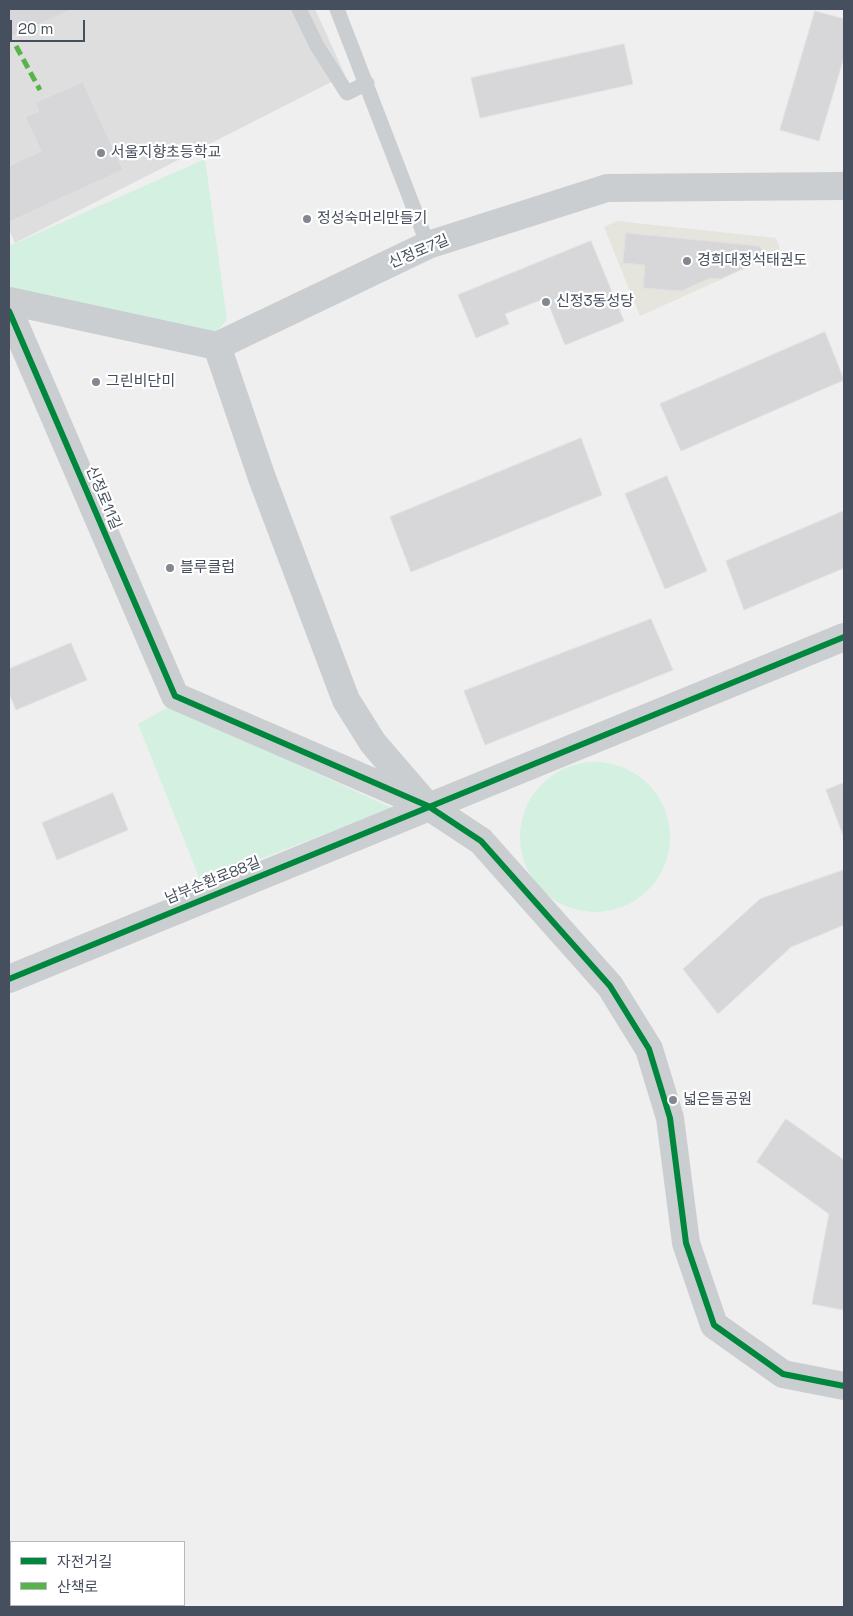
<!DOCTYPE html>
<html>
<head>
<meta charset="utf-8">
<style>
	body { margin:0 }
	#map { position:relative; width:853px; height:1616px; overflow:hidden; background:#f0efef; font-family:"Space Grotesk","Noto Sans KR",sans-serif }
	canvas { display:block }
	.frame { position:absolute; inset:0; border:10px solid #464f5d; pointer-events:none }
	.legend { position:absolute; left:10px; top:1541px; width:175px; height:65px; box-sizing:border-box; background:#fff; border:1px solid #b5b9be; margin:0; padding:6px 9px; list-style:none; font-size:15px; color:#464f5d }
	.legend li { display:flex; align-items:center; gap:10px; height:25px }
	.legend b { width:25px; border:1px solid #b5b9be }
	.scale { position:absolute; left:10px; top:20px; width:75px; height:22px; box-sizing:border-box; border:2px solid #464f5d; border-top:0; padding-left:6px; font-size:15px; line-height:18px; white-space:nowrap; color:#464f5d; -webkit-text-stroke:4px #fff; paint-order:stroke }
</style>
</head>
<body>
<div id="map">
<canvas width="853" height="1616"></canvas>
<div class="frame"></div>
<ul class="legend">
<li><b style="height:6px;background:#00873e"></b>자전거길</li>
<li><b style="height:6px;background:#57b448"></b>산책로</li>
</ul>
<div class="scale">20 m</div>
</div>
<script>
const g = document.querySelector('canvas').getContext('2d');
g.lineJoin = 'round';
function fill(path, color) { g.fillStyle = color; g.fill(path, 'evenodd'); }
function stroke(path, color, width, dash) { g.strokeStyle = color; g.lineWidth = width; g.lineCap = dash ? 'butt' : 'round'; g.setLineDash(dash || []); g.stroke(path); }
function write(font, color, halo, rows, align = 'center') {
  g.font = font + ' "Space Grotesk","Noto Sans KR",sans-serif'; g.lineWidth = 4.5; g.setLineDash([]); g.textBaseline = 'middle'; g.strokeStyle = halo; g.fillStyle = color; for (const [text, x, y, turn = 0] of rows) {
    g.save(); g.translate(x, y); g.rotate((+turn || 0) * Math.PI / 180); g.textAlign = isNaN(turn) ? turn : align; if (halo) g.strokeText(text, 0, 0); g.fillText(text, 0, 0); g.restore();
  }
}
fill(new Path2D(`
	M617 221 776 238 780 249 773 256 640 316 604 227Z`), '#e5e4dd');
fill(new Path2D(`
	M9 9H315L345 75 15 243 9 230Z`), '#dededf');
fill(new Path2D(`
	M205 159 227 320 212 337 9 288V246Z
	M170 706 392 808 201 882 138 724Z
	M520 837a75 75 0 1 1 150 0a75 75 0 1 1-150 0Z`), '#d3f0e1');
const building = new Path2D(`
	M9 9H73L9 38Z
	M815 11 844 19V57L819 141 780 130Z
	M624 44 633 84 480 118 471 78Z
	M83 82 123 170 9 222V166L41 151 25 117 39 111 35 103Z
	M626 233 759 246 765 253V259L720 279 710 278 681 291 643 288 645 265 623 263Z
	M591 241 624 321 565 345 546 298 505 314 509 324 476 338 458 295Z
	M825 332 844 380 681 451 660 404Z
	M581 438 602 495 411 572 390 517Z
	M667 476 707 571 665 589 625 494Z
	M844 511V568L744 610 726 561Z
	M651 619 673 670 485 745 464 691Z
	M71 643 87 680 16 710 9 693V669Z
	M844 783V838L826 790Z
	M113 793 128 830 57 860 42 823Z
	M844 870V925L791 947 718 1014 683 969 760 899Z
	M786 1119 844 1160V1310L812 1304 829 1214 757 1162Z`);
fill(building, '#d7d7d9');
stroke(building, '#e1e1e2', 1);
stroke(new Path2D(`
	M299 9 317 46 347 93 367 83
	M337 9 428 245`), '#cbced0', 15);
stroke(new Path2D(`
	M9 301 217 346 428 245 607 188 844 186
	M9 311 175 696 428 806 481 841 610 986 649 1049 670 1118 686 1243 714 1325 783 1374 844 1386
	M217 346 262 478 346 700 373 743 423 801
	M9 979 844 637`), '#cbced0', 28);
stroke(new Path2D(`
	M16 46 40 90`), '#57b448', 5, [10, 5]);
stroke(new Path2D(`
	M9 311 175 696 428 806 481 841 610 986 649 1049 670 1118 686 1243 714 1325 783 1374 844 1386
	M9 979 844 637`), '#00873e', 6);
for (const [x, y, r, color] of [
	[101,153,5,"#828790"],
	[307,219,5,"#828790"],
	[687,261,5,"#828790"],
	[546,302,5,"#828790"],
	[96,382,5,"#828790"],
	[170,568,5,"#828790"],
	[673,1100,5,"#828790"]
]) { const dot = new Path2D(); dot.arc(x, y, r, 0, 2 * Math.PI); g.fillStyle = color; g.fill(dot); stroke(dot, '#fff', 2); }
write('15px', '#464f5d', '#fff', [
	["서울지향초등학교",111,153],
	["정성숙머리만들기",317,219],
	["경희대정석태권도",697,261],
	["신정3동성당",556,302],
	["그린비단미",106,382],
	["블루클럽",180,568],
	["넓은들공원",683,1100]
], 'left');
write('15px', '#464f5d', '#fff', [
	["신정로7길",419,252,-23],
	["신정로11길",103,498,67],
	["남부순환로88길",213,881,-22]
]);
</script>
</body>
</html>
